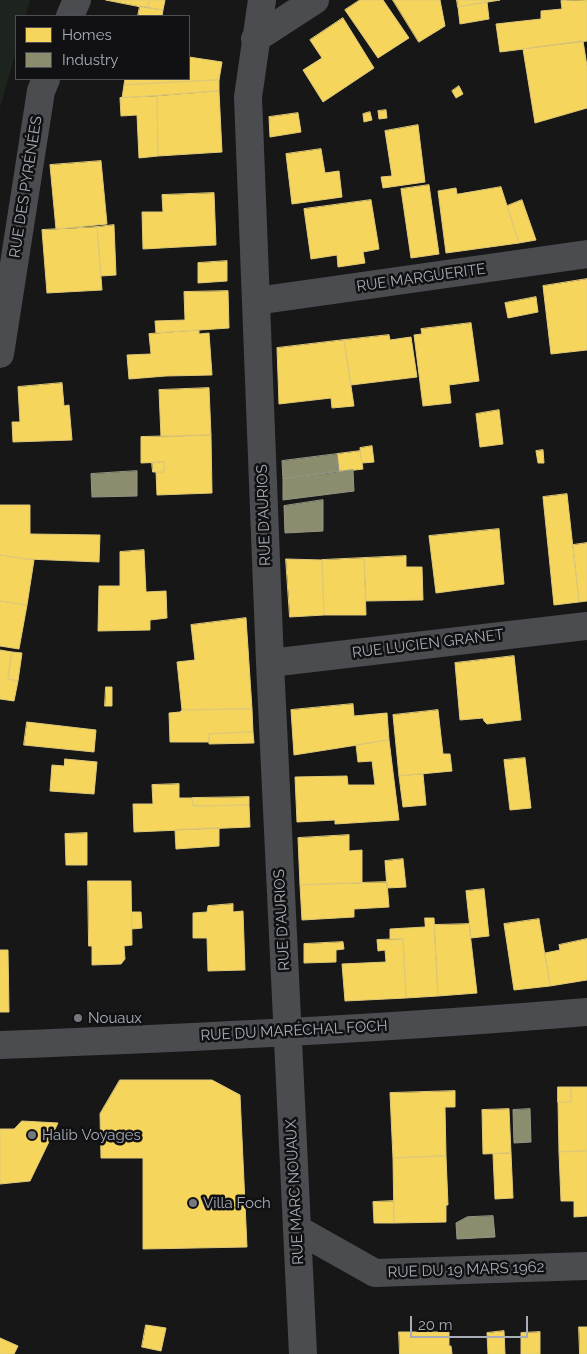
<!DOCTYPE html>
<html>
<head>
<meta charset="utf-8">
<style>
	body { margin:0 }
	#map { position:relative; width:587px; height:1354px; overflow:hidden; background:#171717; font-family:Raleway,sans-serif }
	canvas { display:block }
	.legend { position:absolute; left:15px; top:15px; width:175px; height:65px; box-sizing:border-box; background:#111113; border:1px solid #4d4f55; margin:0; padding:6px 9px; list-style:none; font-size:15px; color:#a8adb8 }
	.legend li { display:flex; align-items:center; gap:10px; height:25px }
	.legend b { width:25px; border:1px solid #4d4f55 }
	.scale { position:absolute; left:410px; top:1316px; width:118px; height:22px; box-sizing:border-box; border:2px solid #a8adb8; border-top:0; padding-left:6px; font-size:15px; line-height:18px; white-space:nowrap; color:#a8adb8; -webkit-text-stroke:4px #111113; paint-order:stroke }
</style>
</head>
<body>
<div id="map">
<canvas width="587" height="1354"></canvas>
<ul class="legend">
<li><b style="height:14px;background:#f6d55c"></b>Homes</li>
<li><b style="height:14px;background:#8c8c6e"></b>Industry</li>
</ul>
<div class="scale">20 m</div>
</div>
<script>
const g = document.querySelector('canvas').getContext('2d');
g.lineJoin = 'round';
function fill(path, color) { g.fillStyle = color; g.fill(path, 'evenodd'); }
function stroke(path, color, width, dash) { g.strokeStyle = color; g.lineWidth = width; g.lineCap = dash ? 'butt' : 'round'; g.setLineDash(dash || []); g.stroke(path); }
function write(font, color, halo, rows, align = 'center') {
  g.font = font + ' Raleway,sans-serif'; g.lineWidth = 5; g.setLineDash([]); g.textBaseline = 'middle'; g.strokeStyle = halo; g.fillStyle = color; for (const [text, x, y, turn = 0] of rows) {
    g.save(); g.translate(x, y); g.rotate((+turn || 0) * Math.PI / 180); g.textAlign = isNaN(turn) ? turn : align; if (halo) g.strokeText(text, 0, 0); g.fillText(text, 0, 0); g.restore();
  }
}
fill(new Path2D(`
	M0 0H30L26 16H16V51L0 108Z`), '#1d241e');
const homes = new Path2D(`
	M106 0H150L148 8Z
	M150 0H165L163 10 148 8Z
	M360 0H383L409 38 378 58 345 10Z
	M393 0H440L445 26 419 42Z
	M457 0H500L458 7Z
	M587 0V41L500 52 496 24 541 19V11L562 9 561 1Z
	M487 2 489 19 460 24 458 7Z
	M140 6 163 10 162 16H138Z
	M343 18 374 68 323 102 303 70 322 58 310 40Z
	M583 41 587 66V108L535 123 523 49Z
	M189 57 222 62 219 80 124 85 125 79H189Z
	M219 80V91L122 98 124 85Z
	M459 86 463 94 456 98 452 91Z
	M219 91 222 152 158 156 157 96Z
	M157 96 158 156 139 158 137 115 121 116 120 98Z
	M386 110 387 118 379 119 378 111Z
	M370 112 372 120 364 122 363 114Z
	M298 113 301 132 270 137 269 117Z
	M418 125 425 182 383 188 381 177 392 176 385 131Z
	M321 149 325 173 339 171 342 197 292 204 286 154Z
	M101 161 107 224 56 229 50 165Z
	M429 185 439 254 411 258 401 189Z
	M501 187 519 243 446 253 438 191 456 188 457 194Z
	M214 193 216 245 143 249 142 212H163L162 195Z
	M371 200 379 249 363 252 365 263 338 267 337 255 311 259 304 209Z
	M522 200 536 240 519 243 507 206Z
	M114 225 116 275 101 276 97 227Z
	M97 227 102 290 47 293 42 230Z
	M227 261V281L198 283V263Z
	M587 279V350L551 354 543 286Z
	M228 291 229 328 156 333 155 321 185 320 184 292Z
	M536 297 538 312 508 318 505 303Z
	M471 323 479 381 449 385 451 403 423 406 414 335 422 334 421 329Z
	M199 330V334L209 333 212 375 166 376 129 379 127 355 151 354 149 334Z
	M389 335 390 340 411 337 417 377 351 385 344 340Z
	M344 340 354 406 332 408 331 398 279 404 277 348Z
	M62 383 64 406 69 405 72 440 13 442 12 422H20L18 387Z
	M209 388 211 435 161 437 159 390Z
	M499 410 503 444 480 447 476 414Z
	M211 435 212 493 157 495 156 472H164V462L141 463V437Z
	M372 446 374 462 362 463 360 448Z
	M543 450 544 463H538L536 451Z
	M360 451 363 469 339 472 337 454Z
	M152 462H164V472H153Z
	M567 494 579 602 554 605 543 497Z
	M0 505H30V534L100 535 99 562 27 559 0 555Z
	M499 529 504 584 436 593 429 536Z
	M587 543V601L579 602 573 545Z
	M144 550 146 592 166 591 167 618 150 620V630L98 631 99 586H120V552Z
	M0 555 34 560 27 605 0 601Z
	M406 556V567H422L423 600 366 601 364 558Z
	M364 558 366 615H324L322 560Z
	M286 559 322 560 324 615 290 617Z
	M0 601 27 605 19 649 0 646Z
	M246 618 252 709 182 710 177 662 195 660 191 625Z
	M0 650 12 652 8 679 18 681 14 701 0 699Z
	M12 652 22 653 18 681 8 679Z
	M514 656 521 720 487 724 484 721 483 718 460 720 455 663Z
	M106 687H112V706H105Z
	M353 704 354 716 387 713 389 740 294 755 291 710Z
	M252 709 253 732 209 734V742H170L169 713 180 712 182 710Z
	M438 710 443 754H450L452 771 399 776 393 715Z
	M27 722 96 730 94 752 24 745Z
	M253 732 254 743 209 744V734Z
	M389 740 399 820 335 824V820L297 822 295 777 347 776 348 785H375L372 761 358 762 356 745Z
	M525 758 531 808 510 810 504 760Z
	M65 759 97 762 94 794 50 791 52 765 64 766Z
	M423 774 426 805 403 807 399 776Z
	M179 784V798H192L193 806 249 805 250 827 134 832 133 804H153L152 785Z
	M249 797V805L193 806 192 798Z
	M219 828V846L176 849 175 830Z
	M87 833V865H66L65 834Z
	M349 835V851L362 850V883L300 885 298 838Z
	M403 859 406 887 387 888 385 861Z
	M88 881H131L132 945 124 946 125 959 121 964 92 965V946H89Z
	M387 882 389 907 354 909V917L302 920 300 885Z
	M484 889 489 936 471 938 466 891Z
	M233 904V912L243 911 245 970 208 971 207 938H193V913L207 912 208 906Z
	M132 912H141L142 928 132 929Z
	M425 918H434L438 996 406 998 403 939H390V929L425 927Z
	M539 919 550 986 514 990 504 924Z
	M469 924 477 993 438 996 434 925Z
	M403 939 406 998 345 1001 342 964 386 962 385 950 378 951 377 940Z
	M587 939V980L550 986 545 953 560 950 559 945Z
	M343 942 344 949 336 950V962L304 963V944Z
	M0 950H8L9 1012H0Z
	M120 1080H212L240 1095 247 1247 143 1249V1158H101L100 1114Z
	M558 1087H571V1102H558Z
	M571 1087H587V1151L559 1152 558 1102H571Z
	M455 1091V1107H445L446 1156 393 1158 390 1093Z
	M509 1109 511 1153 483 1154 482 1110Z
	M22 1121 58 1123 30 1181 0 1184V1129H14Z
	M587 1151V1216L574 1217V1201H561L559 1152Z
	M511 1153 513 1198 495 1199 493 1154Z
	M446 1156 448 1205H446V1222L394 1223 393 1158Z
	M394 1201V1223H374L373 1202Z
	M146 1325 166 1328 161 1351 142 1347Z
	M579 1327H587V1354H580Z
	M504 1331 505 1354H488L487 1333Z
	M399 1332H449V1346H451L452 1354H400Z
	M540 1332V1354H521V1333Z
	M0 1338 18 1346 14 1354H0Z`);
fill(homes, '#f6d55c');
stroke(homes, '#dfc978', 1);
const industry = new Path2D(`
	M337 454 339 471 283 479 282 461Z
	M353 470 354 491 283 500V479Z
	M137 471V496L92 497 91 474Z
	M323 500V531L285 533 284 506Z
	M530 1109 531 1142 514 1143 513 1110Z
	M493 1216 495 1237 457 1239 456 1223 467 1217Z`);
fill(industry, '#8c8c6e');
stroke(industry, '#949684', 1);
stroke(new Path2D(`
	M262 0 248 97 270 663 303 1354
	M70 16 77 0
	M255 39 315 0
	M256 301 587 254
	M0 354 41 91 46 79
	M270 663 587 626
	M0 1045C196 1038 392 1028 587 1012
	M297 1229 375 1273 587 1266`), '#4b4c50', 28);
for (const [x, y, r, color] of [
	[78,1018,5,"#757880"],
	[32,1135,5,"#757880"],
	[193,1203,5,"#757880"]
]) { const dot = new Path2D(); dot.arc(x, y, r, 0, 2 * Math.PI); g.fillStyle = color; g.fill(dot); stroke(dot, '#111113', 2); }
write('15px', '#a8adb8', '#111113', [
	["RUE DES PYRÉNÉES",26,187,-81],
	["RUE MARGUERITE",421,278,-8],
	["RUE D'AURIOS",264,515,-92],
	["RUE LUCIEN GRANET",428,644,-7],
	["RUE D'AURIOS",282,920,-93],
	["RUE DU MARÉCHAL FOCH",294,1031,-3],
	["RUE MARC NOUAUX",295,1192,-93],
	["RUE DU 19 MARS 1962",466,1270,-2]
]);
write('15px', '#a8adb8', '#111113', [
	["Nouaux",88,1018],
	["Halib Voyages",42,1135],
	["Villa Foch",203,1203]
], 'left');
</script>
</body>
</html>
